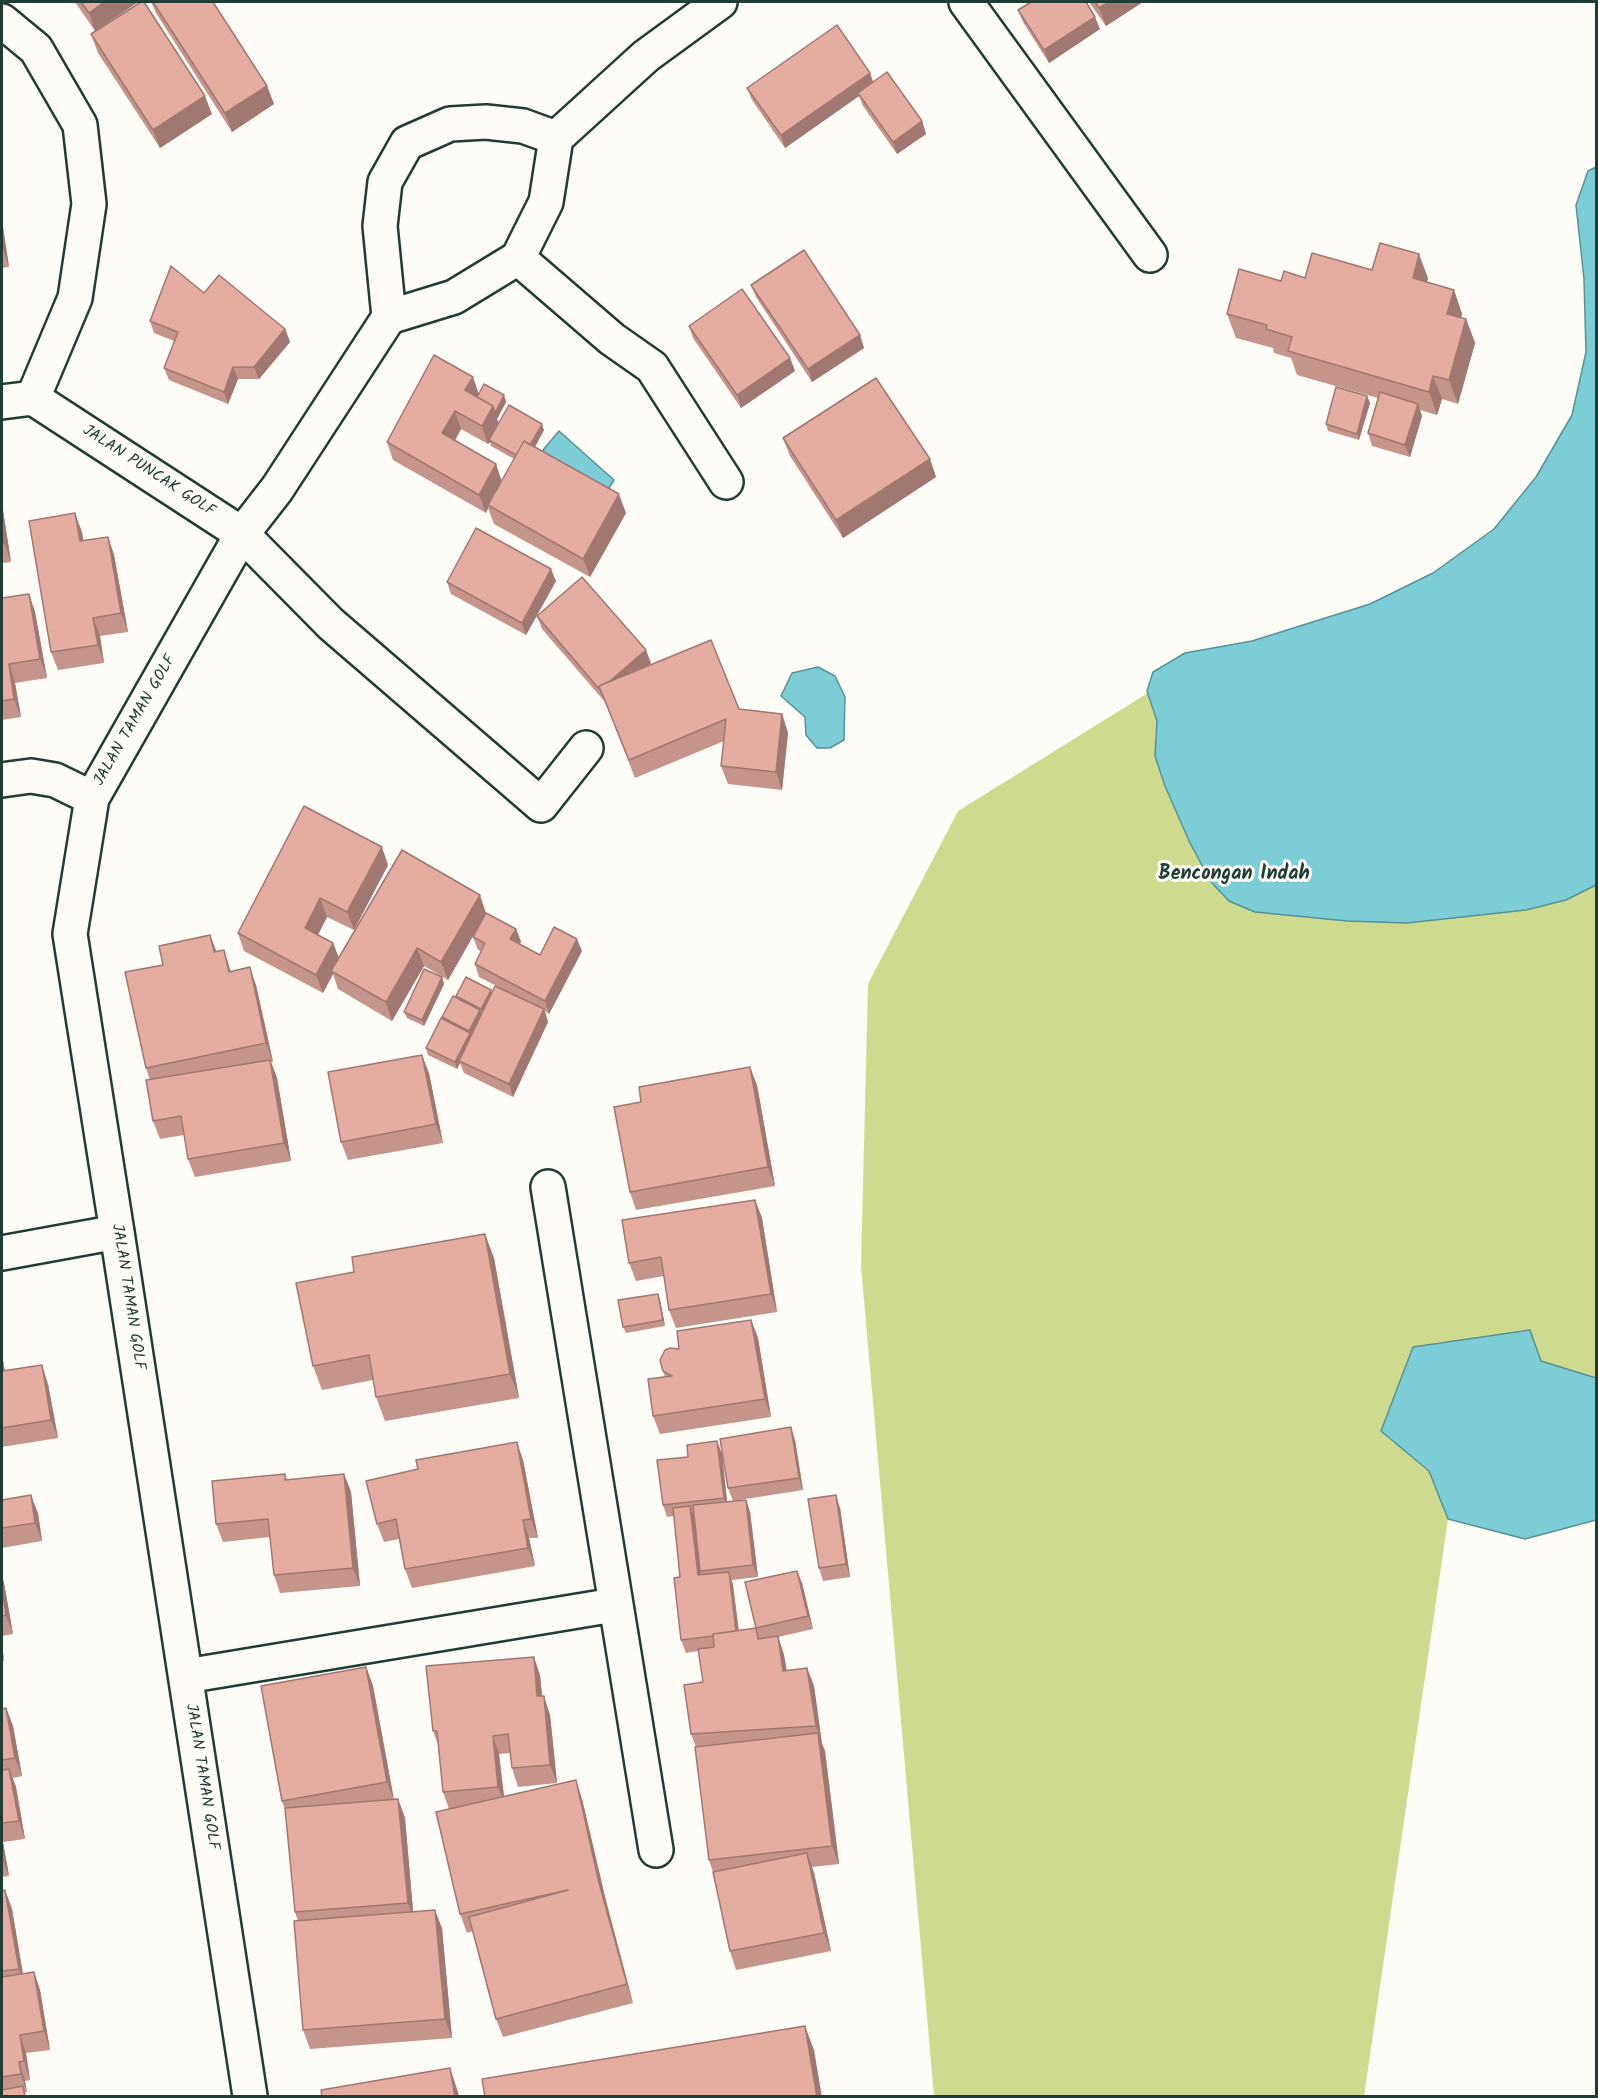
<!DOCTYPE html>
<html>
<head>
<meta charset="utf-8">
<style>
	body { margin:0 }
	#map { position:relative; width:1598px; height:2098px; overflow:hidden; background:#fdfcf7; font-family:Kalam,sans-serif }
	canvas { display:block }
	.frame { position:absolute; inset:0; border:3px solid #1f3d34; pointer-events:none }
</style>
</head>
<body>
<div id="map">
<canvas width="1598" height="2098"></canvas>
<div class="frame"></div>
</div>
<script>
const g = document.querySelector('canvas').getContext('2d');
g.lineJoin = 'round';
function fill(path, color) { g.fillStyle = color; g.fill(path, 'evenodd'); }
function stroke(path, color, width, dash) { g.strokeStyle = color; g.lineWidth = width; g.lineCap = dash ? 'butt' : 'round'; g.setLineDash(dash || []); g.stroke(path); }
function write(font, color, halo, rows, align = 'center') {
  g.font = font + ' Kalam,sans-serif'; g.lineWidth = 6; g.setLineDash([]); g.textBaseline = 'middle'; g.strokeStyle = halo; g.fillStyle = color; for (const [text, x, y, turn = 0] of rows) {
    g.save(); g.translate(x, y); g.rotate((+turn || 0) * Math.PI / 180); g.textAlign = isNaN(turn) ? turn : align; if (halo) g.strokeText(text, 0, 0); g.fillText(text, 0, 0); g.restore();
  }
}
fill(new Path2D(`
	M1596 397V1378L1541 1361 1381 1431 1429 1471 1448 1519 1364 2096H934L861 1266 868 984 958 811 1201 660 1410 606 1552 491Z`), '#cedb8f');
const water = new Path2D(`
	M1596 167V885L1566 900 1526 910 1407 923 1347 921 1255 912 1229 901 1211 882 1190 843 1165 786 1155 756 1157 721 1147 691 1153 672 1185 653 1252 641 1370 604 1433 573 1494 529 1536 477 1572 415 1586 352 1584 279 1576 205 1588 171Z
	M559 431 614 480 602 499 556 485 543 450Z
	M818 667 835 676 845 697 844 740 830 748H817L806 735 805 717 781 696 792 673Z
	M1530 1330 1541 1361 1596 1378V1520L1525 1539 1448 1519 1429 1471 1381 1431 1413 1347Z`);
fill(water, '#7dcdd6');
stroke(water, '#579395', 1.5);
const minor = new Path2D(`
	M966 2 1150 255
	M2 21 36 49 80 125 89 204 75 298 33 398
	M518 258 612 339 652 367 726 482
	M389 317 454 297 518 258 546 202 556 138 646 56 720 2
	M2 402 33 398 242 534 277 489 389 317 380 226 385 182 407 143 450 124 486 122 523 126 556 138
	M2 780 31 776 55 780 92 798
	M548 1187 656 1850
	M2 1253 117 1232
	M186 1676 614 1605
	M250 2096 117 1232 70 934 92 798 242 534 331 624 541 805 586 748`);
stroke(minor, '#1f3d34', 38);
stroke(minor, '#fdfcf7', 33);
fill(new Path2D(`
	M75 2H138L95 31Z
	M151 2H213L267 86 274 104 232 132 156 13Z
	M1089 2H1143L1106 26Z
	M1018 10 1100 29 1049 63 1023 22Z
	M91 34 212 114 160 148 98 53Z
	M870 73 873 82 922 121 926 134 897 154 863 106 859 96 785 148 752 100 747 88Z
	M2 221 9 267 2 268Z
	M1372 270 1428 278 1427 282 1454 290 1462 314 1461 318 1466 319 1475 343 1458 404 1442 399 1437 415 1420 410 1422 416 1410 457 1372 446 1368 433 1378 398 1297 375 1291 358 1274 353 1273 348 1236 338 1227 314 1281 281Z
	M751 285 860 335 864 348 812 382 756 297Z
	M204 293 285 329 290 342 259 379H238L228 404 169 380 164 368 174 341 154 333 150 321Z
	M689 326 790 358 795 371 741 408 693 338Z
	M473 377 479 394 504 395 506 402 497 419 499 423 544 430 535 447 626 513 590 577 494 524 488 508 486 513 393 460 387 442ZM461 429 488 444 490 442 491 446 514 459 502 480 455 441Z
	M1367 396 1370 403 1359 440 1328 431 1326 424Z
	M783 438 930 459 936 477 843 538 790 456Z
	M2 504 11 562 2 563Z
	M82 532 83 541 108 537 114 555 128 632 100 636 104 663 58 670 51 652Z
	M556 581 526 635 451 594 447 582Z
	M29 594 35 612 47 678 15 683 21 717 2 720V598Z
	M537 616 651 663 646 667 739 709 782 714 788 733 782 790 728 784 721 766 724 741 635 778 605 702 542 629Z
	M388 865 354 930 327 917 318 935 333 943 339 958 486 913 516 929 521 942 519 944 540 955 582 951 549 1014 545 1011 548 1022 513 1097 464 1073 460 1063 457 1069 428 1055 426 1048 443 1019 442 1017 456 998V996L491 990V992L514 995 479 977 475 964 481 951 478 950 473 937 481 922 448 980 424 966 392 1021 338 989 333 974 323 993 244 951 238 933Z
	M210 935 216 951 231 971 256 985 273 1062H271L277 1078 291 1161 195 1177 188 1159 184 1135 160 1139 153 1121 150 1080 146 1068 163 965Z
	M442 977 444 984 424 1026 407 1018 404 1012Z
	M429 1073 443 1143 348 1160 341 1142Z
	M757 1085 775 1186 636 1210 630 1192Z
	M755 1200 762 1218 777 1312 676 1328 669 1310 664 1276 636 1281 629 1263Z
	M494 1258 519 1398 385 1421 376 1397 373 1380 322 1390 313 1366Z
	M658 1294 660 1300 665 1326 626 1333 623 1327Z
	M751 1320 758 1338 771 1417 660 1434 653 1416 665 1377 663 1371 679 1349Z
	M2 1356 5 1371 48 1384 58 1438 2 1447Z
	M795 1440 803 1490 733 1501 728 1488Z
	M722 1454 727 1502 746 1500 750 1512 758 1577 732 1580 733 1585 739 1630 756 1628 797 1571 802 1583 813 1629 778 1637 784 1655 787 1671 807 1668 814 1686 822 1744 825 1751 839 1864 812 1867 831 1951 736 1970 730 1951 713 1872 709 1860 696 1747 691 1734 703 1682 698 1651 686 1653 681 1640 680 1577 674 1516 667 1517 663 1505Z
	M523 1460 538 1538H529L535 1566 412 1588 405 1569 399 1539 384 1542 377 1524Z
	M285 1474 287 1480 344 1474 351 1492 360 1586 280 1593 274 1575 270 1537 223 1542 216 1524Z
	M2 1500 38 1513 42 1541 2 1548Z
	M840 1508 850 1577 823 1581 819 1568Z
	M2 1576 4 1583 13 1634 2 1636Z
	M2 1643 4 1661 2 1662Z
	M366 1667 373 1686 394 1800 398 1799 405 1818 413 1912 442 1928 452 2038 310 2049 303 2030 298 1921 295 1912 286 1812 282 1801Z
	M540 1675 542 1696 550 1715 557 1783 518 1787 512 1768 510 1753 499 1754 504 1797 582 1799 606 1901 633 2003 503 2037 496 2019 473 1931 467 1933 460 1914 449 1809 443 1792 438 1745 433 1731Z
	M6 1708 13 1726 22 1776 13 1778 16 1787 25 1839 3 1842 9 1876 2 1877V1709Z
	M5 1890 12 1909 23 1974 34 1972 40 1990 50 2050 26 2053 30 2080 25 2081 27 2092 2 2097V1891Z`), '#c5948a');
fill(new Path2D(`
	M104 2H138L95 31 89 13Z
	M1109 2H1143L1106 26 1099 8Z
	M1095 17 1100 29 1049 63 1044 50Z
	M870 73 874 85 858 93 859 96 785 148 781 135Z
	M267 86 274 104 232 132 225 113Z
	M205 96 212 114 160 148 153 130Z
	M922 121 926 134 897 154 893 142Z
	M2 221 9 267 3 248 2 242Z
	M1419 254 1428 278 1421 302 1413 278Z
	M1454 290 1462 314 1455 337 1447 314Z
	M1466 319 1475 343 1458 404 1449 380Z
	M285 329 290 342 259 379 254 367Z
	M860 335 864 348 812 382 808 369Z
	M790 358 795 371 741 408 737 395Z
	M233 367 238 379 228 404 224 392Z
	M1433 376 1442 399 1437 415 1429 392Z
	M473 377 479 396 474 404 465 390Z
	M504 395 506 402 497 419 499 424 489 440 490 442 488 444 482 426 493 406Z
	M1367 396 1370 403 1359 440 1357 434Z
	M1418 404 1422 416 1410 457 1405 445Z
	M455 411 461 429 448 452 442 433Z
	M542 424 544 430 525 465 522 458Z
	M930 459 936 477 843 538 836 520Z
	M496 464 502 482 488 505V508L486 513 479 495Z
	M619 494 626 513 590 577 583 559Z
	M2 504 11 562 4 543 2 526Z
	M75 513 82 532 87 560 80 541Z
	M108 537 114 555 128 632 121 613Z
	M551 569 556 581 526 635 522 623Z
	M29 594 35 612 47 678 40 659Z
	M93 618 100 636 104 663 98 645Z
	M646 650 651 663 605 702 600 690Z
	M9 664 15 683 21 717 14 699Z
	M782 714 788 733 782 790 776 772Z
	M382 847 388 865 354 930 347 912Z
	M480 895 486 913 448 980 441 962Z
	M320 898 327 917 312 946 305 928Z
	M516 929 521 942 515 952 510 939Z
	M210 935 217 953 214 952Z
	M577 939 582 951 549 1014 545 1001Z
	M333 943 340 961 331 971 333 974 323 993 316 975Z
	M417 948 424 966 392 1021 386 1002Z
	M224 950 230 969 235 990 229 972Z
	M250 967 256 985 273 1062 266 1043Z
	M442 977 444 984 424 1026 422 1020Z
	M491 990 493 997 483 1015 481 1009Z
	M544 1009 548 1022 513 1097 509 1084Z
	M480 1010 482 1016 459 1061 460 1063 457 1069 455 1062 470 1033 469 1031Z
	M422 1055 429 1073 443 1143 436 1124Z
	M270 1060 277 1078 291 1161 284 1143Z
	M750 1067 757 1085 775 1186 768 1167Z
	M755 1200 762 1218 777 1312 771 1294Z
	M485 1234 494 1258 519 1398 510 1374Z
	M658 1294 660 1300 665 1326 663 1320Z
	M751 1320 758 1338 771 1417 765 1399Z
	M2 1356 3 1360 8 1390 2 1372Z
	M42 1365 48 1384 58 1438 51 1420Z
	M791 1427 795 1440 803 1490 799 1478Z
	M717 1441 722 1454 728 1510 724 1498Z
	M517 1442 523 1460 538 1538 531 1519Z
	M344 1474 351 1492 360 1586 353 1568Z
	M31 1495 38 1513 42 1541 35 1523Z
	M836 1495 840 1508 850 1577 846 1564Z
	M746 1500 750 1512 758 1577 753 1565Z
	M690 1506 695 1519 700 1571 702 1576 698 1575Z
	M523 1520 529 1538 535 1566 528 1548Z
	M797 1571 802 1583 813 1629 808 1616Z
	M729 1572 733 1585 740 1646 736 1634Z
	M2 1576 4 1583 13 1634 6 1615 2 1589Z
	M778 1636 784 1655 789 1689 783 1671Z
	M2 1643 4 1661 2 1653Z
	M534 1657 540 1675 544 1715 537 1696Z
	M366 1667 373 1686 394 1800 387 1782Z
	M807 1668 814 1686 822 1744 816 1726Z
	M544 1696 550 1715 557 1783 550 1765Z
	M6 1708 13 1726 22 1776 15 1758Z
	M818 1733 825 1751 839 1864 832 1846Z
	M493 1736 499 1754 505 1805 498 1787Z
	M9 1769 16 1787 25 1839 19 1821Z
	M576 1780 582 1799 606 1901 633 2003 627 1984 599 1883Z
	M398 1799 405 1818 414 1922 408 1903Z
	M2 1838 3 1842 9 1876 2 1858Z
	M807 1853 814 1872 831 1951 824 1933Z
	M5 1890 12 1909 25 1987 19 1969Z
	M435 1910 442 1928 452 2038 445 2019Z
	M34 1972 40 1990 50 2050 44 2031Z
	M805 2026 814 2050 822 2097H817Z
	M20 2035 26 2053 30 2080 24 2061Z
	M19 2062 25 2081 27 2092 21 2074Z
	M450 2068 458 2092 459 2097H455Z`), '#a07871');
const building = new Path2D(`
	M81 2H104L89 13Z
	M141 2H144L205 96 153 130 91 34Z
	M153 2H213L267 86 225 113Z
	M1031 2H1086L1095 17 1044 50 1018 10Z
	M1095 2H1109L1099 8Z
	M837 25 870 73 781 135 747 88Z
	M887 72 922 121 893 142 858 93Z
	M1380 243 1419 254 1413 278 1454 290 1447 314 1466 319 1449 380 1433 376 1429 392 1288 351 1292 337 1266 329 1267 325 1227 314 1239 269 1281 281 1284 271 1305 278 1312 253 1372 270Z
	M804 250 860 335 808 369 751 285Z
	M171 266 204 293 219 275 285 329 254 367H233L224 392 164 368 178 332 150 321Z
	M742 289 790 358 737 395 689 326Z
	M434 355 473 377 465 390 493 406 482 426 455 411 442 433 496 464 479 495 387 442Z
	M876 378 930 459 836 520 783 438Z
	M484 384 504 395 495 413 493 406 477 397Z
	M1336 387 1367 396 1357 434 1326 424Z
	M1380 392 1418 404 1405 445 1368 433Z
	M509 405 542 424 530 445 524 441 516 455 489 440Z
	M524 441 619 494 583 559 488 505Z
	M75 513 80 541 108 537 121 613 93 618 98 645 51 652 29 521Z
	M2 526 4 543 2 544Z
	M476 528 551 569 522 623 447 582Z
	M582 577 646 650 610 681 599 686 600 690 537 616Z
	M29 594 40 659 9 664 14 699 2 701V598Z
	M711 640 739 709 782 714 776 772 721 766 726 719 629 760 599 686Z
	M304 806 382 847 347 912 320 898 305 928 333 943 316 975 238 933Z
	M402 850 480 895 441 962 417 948 386 1002 331 971Z
	M486 913 516 929 510 939 540 955 554 927 577 939 545 1001 475 964 485 943 473 937Z
	M210 935 214 952 224 950 229 972 250 967 266 1043 146 1068 125 972 163 965 159 946Z
	M424 969 442 977 422 1020 404 1012Z
	M466 977 491 990 481 1009 456 996Z
	M495 986 544 1009 509 1084 459 1061Z
	M453 996 480 1010 469 1031 442 1017Z
	M441 1018 470 1033 455 1062 426 1048Z
	M422 1055 436 1124 341 1142 328 1072Z
	M270 1060 284 1143 188 1159 181 1116 153 1121 146 1080Z
	M750 1067 768 1167 630 1192 614 1107 641 1102 639 1087Z
	M755 1200 771 1294 669 1310 661 1257 629 1263 622 1220Z
	M485 1234 510 1374 376 1397 369 1355 313 1366 296 1283 354 1272 352 1257Z
	M658 1294 663 1320 623 1327 618 1300Z
	M751 1320 765 1399 653 1416 648 1379 672 1376 663 1371 660 1360 665 1350 670 1348 679 1349 677 1331Z
	M42 1365 51 1420 2 1428V1371Z
	M791 1427 799 1478 728 1488 720 1439Z
	M717 1441 724 1498 663 1505 657 1460 688 1457 687 1445Z
	M517 1442 531 1519 523 1520 528 1548 405 1569 396 1519 377 1524 366 1481 418 1469 416 1460Z
	M285 1474V1480L344 1474 353 1568 274 1575 268 1519 216 1524 212 1481Z
	M31 1495 35 1523 2 1528V1500Z
	M836 1495 846 1564 819 1568 808 1499Z
	M746 1500 753 1565 700 1571 693 1505Z
	M690 1506 698 1575 729 1572 736 1631 713 1634V1636L681 1640 674 1578 680 1577 673 1508Z
	M797 1571 808 1616 756 1628 745 1582Z
	M2 1589 6 1615 2 1616Z
	M756 1628 758 1639 778 1636 783 1671 807 1668 816 1726 691 1734 684 1685 703 1682 698 1649 714 1647 713 1634Z
	M534 1657 537 1696H544L550 1765 512 1768 508 1734 493 1736 498 1787 443 1792 437 1731H433L426 1666Z
	M366 1667 387 1782 282 1801 261 1686Z
	M6 1708 15 1758 2 1760V1709Z
	M818 1733 832 1846 709 1860 695 1747Z
	M9 1769 19 1821 2 1823V1770Z
	M576 1780 599 1883 627 1984 496 2019 469 1917 568 1890 460 1914 436 1812Z
	M398 1799 408 1903 295 1912 285 1808Z
	M807 1853 824 1933 730 1951 713 1872Z
	M5 1890 19 1969 2 1971V1891Z
	M435 1910 445 2019 303 2030 294 1921Z
	M34 1972 44 2031 20 2035 24 2061 19 2062 21 2074 2 2077V1977Z
	M805 2026 817 2097H485L482 2079Z
	M450 2068 455 2097H322L321 2090Z
	M23 2086 25 2097H2V2090Z`);
fill(building, '#e5aca1');
stroke(building, '#a07871', 1.5);
write('16px', '#1f3d34', '#fdfcf7', [
	["JALAN PUNCAK GOLF",148,472,33],
	["JALAN TAMAN GOLF",136,721,-60],
	["JALAN TAMAN GOLF",127,1297,81],
	["JALAN TAMAN GOLF",201,1777,81]
]);
write('bold 20px', '#1f3d34', '#fdfcf7', [
	["Bencongan Indah",1234,876]
]);
</script>
</body>
</html>
